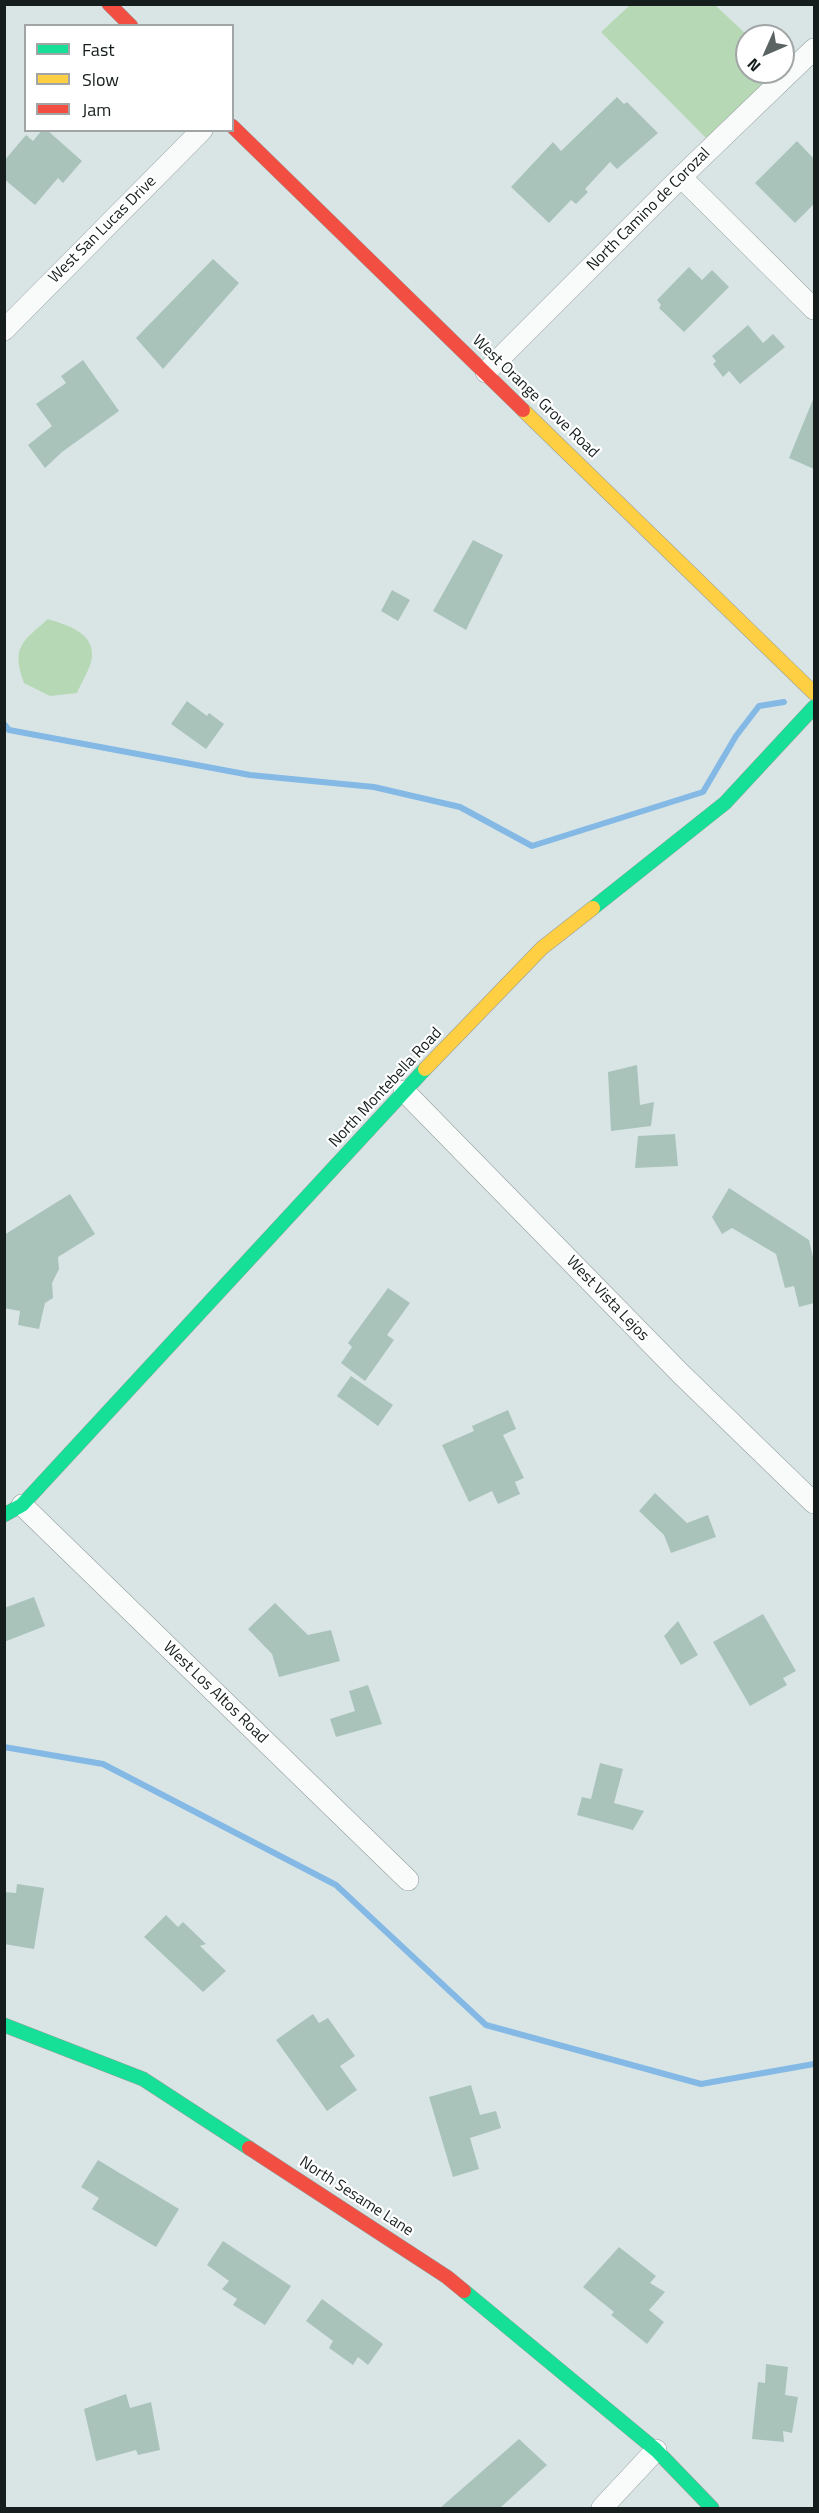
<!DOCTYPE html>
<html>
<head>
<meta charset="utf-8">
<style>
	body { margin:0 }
	#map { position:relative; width:819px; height:2513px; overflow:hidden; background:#d9e5e5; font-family:"Titillium Web",sans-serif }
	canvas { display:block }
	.frame { position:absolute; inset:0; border:6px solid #151e1d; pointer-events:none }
	.legend { position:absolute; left:24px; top:24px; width:210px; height:108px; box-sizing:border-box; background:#fff; border:2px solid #a1a5a5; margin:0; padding:8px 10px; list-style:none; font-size:18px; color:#151e1d }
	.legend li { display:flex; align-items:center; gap:12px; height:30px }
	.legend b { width:30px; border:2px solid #a1a5a5 }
	.north { position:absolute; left:735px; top:24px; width:60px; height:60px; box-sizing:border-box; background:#fff; border:2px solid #a1a5a5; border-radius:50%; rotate:225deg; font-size:16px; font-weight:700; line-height:24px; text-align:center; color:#151e1d }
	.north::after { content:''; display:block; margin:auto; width:21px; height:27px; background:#5a6463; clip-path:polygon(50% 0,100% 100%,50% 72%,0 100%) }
</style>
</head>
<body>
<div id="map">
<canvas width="819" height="2513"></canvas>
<div class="frame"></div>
<ul class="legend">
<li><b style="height:8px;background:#16e098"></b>Fast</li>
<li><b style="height:8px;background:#ffcf43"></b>Slow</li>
<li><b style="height:8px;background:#f24e42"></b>Jam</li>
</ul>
<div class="north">N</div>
</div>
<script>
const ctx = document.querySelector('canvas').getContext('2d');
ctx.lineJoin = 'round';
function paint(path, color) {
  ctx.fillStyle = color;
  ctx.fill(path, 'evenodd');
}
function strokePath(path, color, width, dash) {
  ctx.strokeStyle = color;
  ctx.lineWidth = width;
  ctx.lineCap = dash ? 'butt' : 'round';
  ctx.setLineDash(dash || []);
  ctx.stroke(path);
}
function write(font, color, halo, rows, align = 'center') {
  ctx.font = font + ' "Titillium Web",sans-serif';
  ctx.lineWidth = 4.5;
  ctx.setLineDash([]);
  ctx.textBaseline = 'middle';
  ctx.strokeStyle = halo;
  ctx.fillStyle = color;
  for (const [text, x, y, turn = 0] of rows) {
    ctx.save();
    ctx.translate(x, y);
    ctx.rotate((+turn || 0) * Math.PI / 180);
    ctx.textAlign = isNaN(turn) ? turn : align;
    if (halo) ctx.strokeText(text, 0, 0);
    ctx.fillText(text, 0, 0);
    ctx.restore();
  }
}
const green = new Path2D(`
	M630,5H715L748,36L747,72H776L706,138L601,32Z
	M48,619C66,625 94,632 92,657C91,668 81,683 77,693L50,696L24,683C11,647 22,642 48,619Z`);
const stream = new Path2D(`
	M4,724L9,730L250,775L374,787L460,807L532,846L703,792L736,736L759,706L784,702
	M4,1747L103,1764L336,1885L486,2025L701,2084L814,2064`);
const building = new Path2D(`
	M617,97L624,104L627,102L658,133L617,169L610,162L585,189L588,192L576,204L571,200L549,223L511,187L553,142L561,151Z
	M42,130H47L82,161L63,183L58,178L35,205L4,179V161L26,135L33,141Z
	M797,141L814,159V204L795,223L755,183Z
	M213,259L239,283L163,369L136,338Z
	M689,267L702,280L712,270L729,287L684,332L659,308L661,305L657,300Z
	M748,325L763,343L773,334L785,347L740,384L729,371L723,377L713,364L716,361L712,356Z
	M83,360L119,411L62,452L45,468L28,445L52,426L36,404L66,383L61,376Z
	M814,397V469L789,458Z
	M473,540L503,555L466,630L433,611Z
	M392,590L410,600L398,621L381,611Z
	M187,701L207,716L209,713L224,724L206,749L171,724Z
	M637,1065L640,1105L654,1102L651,1126L611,1131L608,1072Z
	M675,1134L678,1166L635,1168L638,1136Z
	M729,1188L809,1240L814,1261V1303L799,1307L794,1286L785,1288L776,1254L732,1228L722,1234L712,1217Z
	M70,1194L95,1234L58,1257L59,1269L52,1283L53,1298L45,1303L39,1329L18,1325L20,1311L4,1308V1235Z
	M388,1288L410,1303L387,1335L394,1340L365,1381L341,1363L352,1347L348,1343Z
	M351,1376L393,1405L378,1426L337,1396Z
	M508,1410L516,1429L503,1435L524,1478L515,1482L520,1494L498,1504L492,1491L469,1502L442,1445L474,1431L472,1426Z
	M655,1493L687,1523L708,1515L716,1537L671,1553L664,1535L639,1511Z
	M34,1597L45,1626L4,1642V1608Z
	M275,1603L308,1635L331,1630L340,1661L279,1677L272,1654L248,1629Z
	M763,1614L796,1671L783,1678L787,1685L750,1706L713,1642Z
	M678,1621L698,1655L681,1665L664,1636Z
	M368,1685L382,1724L336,1737L330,1719L355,1711L349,1691Z
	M600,1763L623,1769L614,1803L644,1811L633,1830L577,1815L582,1797L591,1799Z
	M17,1884L44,1888L34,1949L4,1944V1892L16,1893Z
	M166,1915L178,1927L183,1922L206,1944L200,1946L226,1971L203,1992L144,1937Z
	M313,2014L319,2023L328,2018L355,2056L340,2066L357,2090L327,2111L276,2040Z
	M471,2085L480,2115L496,2111L501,2128L470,2138L479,2169L453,2177L429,2097Z
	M98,2160L179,2209L156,2247L92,2209L99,2198L81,2187Z
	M223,2241L291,2286L265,2325L233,2305L237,2299L222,2289L229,2281L207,2265Z
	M619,2247L656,2276L650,2283L665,2292L649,2310L664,2322L647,2344L611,2315L614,2312L583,2287Z
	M322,2299L383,2344L368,2365L358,2357L353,2365L329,2348L333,2341L306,2321Z
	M766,2364L788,2367L785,2395L798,2397L792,2433L783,2431L784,2442L752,2439L758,2382L765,2383Z
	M126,2394L130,2408L151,2402L160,2450L138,2455L136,2450L96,2461L84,2409Z
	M519,2439L547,2465L500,2508H440Z`);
const street = new Path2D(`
	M681,177L814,309
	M4,330L202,130
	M486,372L681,177L814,49
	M404,1091L681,1374L814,1503
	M22,1505L408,1880
	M602,2508L656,2450`);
const fast = new Path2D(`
	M593,908L725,803L814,707
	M4,1515L22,1505L425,1069
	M4,2025L143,2079L249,2148
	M464,2291L656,2450L712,2508`);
const slow = new Path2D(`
	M523,410L814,693
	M425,1069L542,948L593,908`);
const jam = new Path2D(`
	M109,4L131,26
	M232,126L523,410
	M249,2148L447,2277L464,2291`);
const streetNames = [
	["North Camino de Corozal",649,210,-45],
	["West San Lucas Drive",103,230,-45],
	["West Orange Grove Road",535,397,44],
	["North Montebella Road",386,1088,-47],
	["West Vista Lejos",607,1299,46],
	["West Los Altos Road",215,1693,44],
	["North Sesame Lane",356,2197,33]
];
paint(green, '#b6d8b5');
strokePath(stream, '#84b9e5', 6);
paint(building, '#a9c3bb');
strokePath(street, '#949e9d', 22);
strokePath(fast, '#949e9d', 15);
strokePath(slow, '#949e9d', 15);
strokePath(jam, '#949e9d', 15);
strokePath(street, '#f9fbfb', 21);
strokePath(fast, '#16e098', 14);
strokePath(slow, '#ffcf43', 14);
strokePath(jam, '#f24e42', 14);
write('16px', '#151e1d', '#fff', streetNames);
</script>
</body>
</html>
